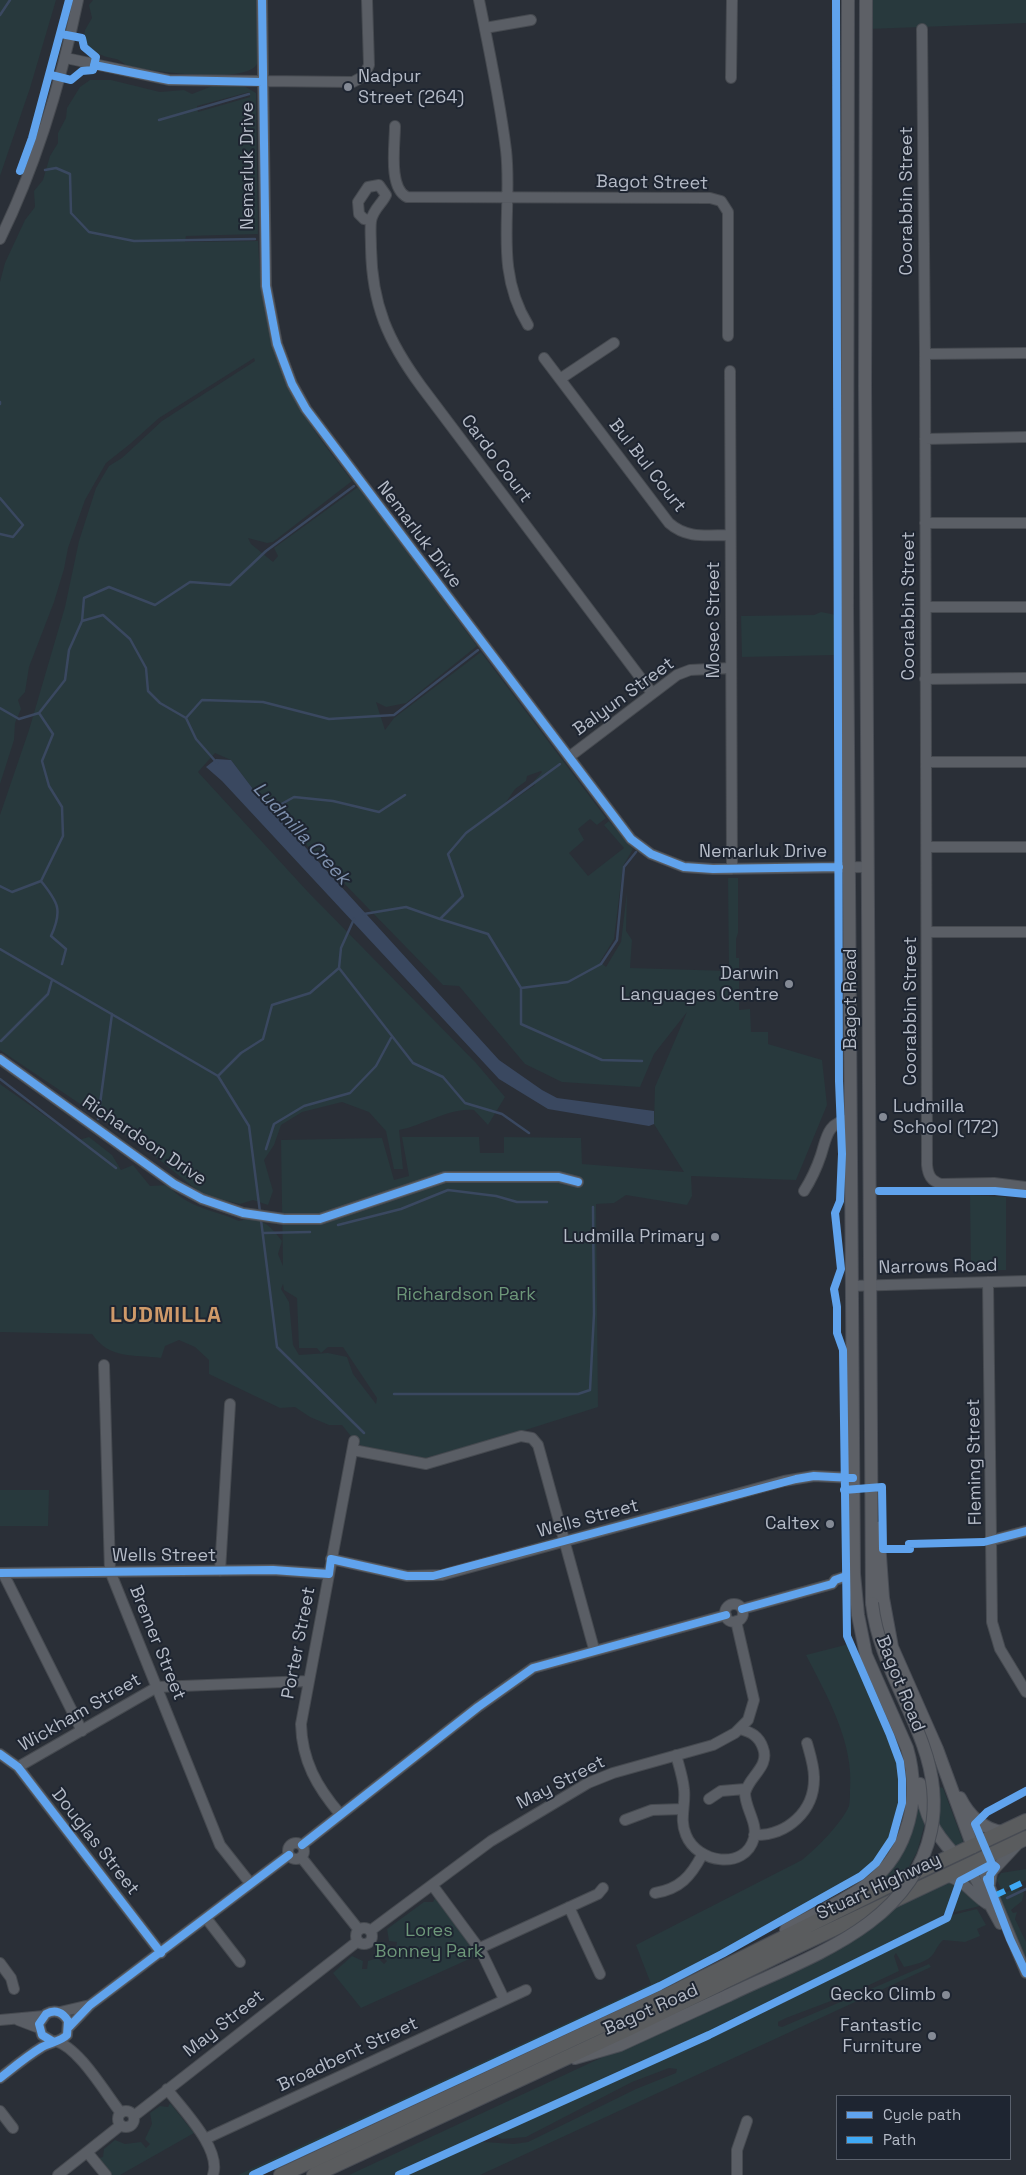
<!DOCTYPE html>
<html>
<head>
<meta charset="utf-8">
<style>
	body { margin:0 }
	#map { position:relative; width:1026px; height:2175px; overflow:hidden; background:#2a2f37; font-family:"Space Grotesk",sans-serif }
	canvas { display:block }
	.legend { position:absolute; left:836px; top:2095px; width:175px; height:65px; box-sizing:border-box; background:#1e2531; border:1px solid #5a616d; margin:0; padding:6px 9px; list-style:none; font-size:15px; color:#b5bbc7 }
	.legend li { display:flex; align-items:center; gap:10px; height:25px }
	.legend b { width:25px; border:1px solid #5a616d }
</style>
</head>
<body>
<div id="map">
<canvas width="1026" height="2175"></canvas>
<ul class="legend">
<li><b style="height:6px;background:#60a3ed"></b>Cycle path</li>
<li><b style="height:6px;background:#3fa9f5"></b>Path</li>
</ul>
</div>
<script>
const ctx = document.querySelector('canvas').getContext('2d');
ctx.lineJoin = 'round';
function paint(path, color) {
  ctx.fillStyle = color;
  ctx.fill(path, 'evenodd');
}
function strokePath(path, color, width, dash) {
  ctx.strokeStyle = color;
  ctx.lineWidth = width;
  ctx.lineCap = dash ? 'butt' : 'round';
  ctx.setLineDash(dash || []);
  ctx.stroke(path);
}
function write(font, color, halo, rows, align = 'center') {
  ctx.font = font + ' "Space Grotesk",sans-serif';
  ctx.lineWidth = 4;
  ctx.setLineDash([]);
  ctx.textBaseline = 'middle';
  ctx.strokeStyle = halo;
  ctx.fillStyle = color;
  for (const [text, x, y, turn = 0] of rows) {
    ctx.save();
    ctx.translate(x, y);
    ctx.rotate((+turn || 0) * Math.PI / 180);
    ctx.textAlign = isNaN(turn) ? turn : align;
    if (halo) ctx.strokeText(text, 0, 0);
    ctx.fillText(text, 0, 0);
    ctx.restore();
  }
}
const green = new Path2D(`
	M0,0H56L30,88L0,176Z
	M93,0H257V64C246,85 150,71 129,66C124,65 121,60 116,59C96,55 99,53 83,42L85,30L92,18L89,5Z
	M868,0H1026V23L868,29Z
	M90,80H111L160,92L184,90L192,94L215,85L244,86L256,93L258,234L186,236L185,242L258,241C261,308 270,357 305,416C318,438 336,459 352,481L273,542L267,543L248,538L251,544L273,562L278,556L274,548L358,487L477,646L406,703L386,707L376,702L385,730L394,718L481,652L606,818L597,825L590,819L578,829L584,840L569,853L588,876L624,848L604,825L609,821L633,849L623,866L614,939L600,962L606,967L621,942L627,892L626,931L632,940L630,968L729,971L728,878H738V933L736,939V958H739V1010L750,1009L751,1032H768V1044L822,1060L827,1105L796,1180L691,1176L692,1196L687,1205L626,1195L614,1203L596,1204L598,1407L516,1433L425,1458L362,1446L354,1440L342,1425H329L310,1417L295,1407L280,1408L209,1374V1360L195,1347L179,1340L165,1346L161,1358C133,1354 110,1360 92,1334L0,1332V1084L79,1140L89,1137L112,1155L121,1170L133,1165L150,1186L168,1185C188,1209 213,1209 239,1221C260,1215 270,1225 282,1241L278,1254L283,1266L281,1140L382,1138L394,1180L409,1176L402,1137H479L480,1153H504V1137L581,1138L582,1164L684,1172L654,1124L655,1087L687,1012L654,1054L640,1087L562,1082L525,1064L459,986L443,985L256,793L231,760L215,753L198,772L308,892L476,1063L505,1097L488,1125L474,1110C451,1107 424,1125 399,1130L403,1169H394L386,1131L369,1112L342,1102L302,1112L281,1125L274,1145L264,1160L273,1191L268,1205L253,1200L240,1204L203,1195L141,1145L0,1050V815L29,730L65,607L79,541L96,488L109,466L122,458L162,421L255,361L254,358L159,418L130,444L106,463L85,500L68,548L64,569L54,602L29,667L25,692L18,700L21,709L15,723L14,740L0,784V282L5,263L25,220L35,207L34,191L43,180L50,156L58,143V133L66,118L67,108L80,87ZM249,92L250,97L198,112L197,106ZM541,771L542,772L534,781L535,785L502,808L515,789L526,781L527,776ZM283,1284L284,1290L297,1298L299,1348H317L321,1353L328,1347H343L377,1398L376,1404L353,1374L347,1357L328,1353L299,1355L293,1345L289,1302L281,1289Z
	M821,612L836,615V655L742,657L741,616L814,615Z
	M970,1195L1006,1197V1270H971Z
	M0,1490H49L48,1526H0Z
	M849,1644C878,1727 946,1798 860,1875L660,1984L250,2175H238L651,1984L636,1945L802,1860C817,1848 841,1824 849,1806C850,1801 850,1795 850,1790C854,1742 827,1696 806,1655Z
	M940,1787L943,1788L964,1844L955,1846L937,1827Z
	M918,1802L925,1822L923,1830L917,1852L906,1872L882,1881L908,1843Z
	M1026,1869V1880L1005,1890L1001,1889L997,1880L1001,1873Z
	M948,1881L956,1883C943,1906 958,1909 928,1924L930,1928L948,1920L952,1915L977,1909L986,1925L977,1929L980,1936L965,1942L943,1940C938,1945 937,1948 934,1953C929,1962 913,1965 904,1967L896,1953L894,1956L899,1971L852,1993L786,2018L778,2022V2026L782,2027L929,1964L931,1967L480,2175H400L469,2143L484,2142L514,2144L528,2142L636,2089L676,2073L677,2069L669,2068L632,2082L526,2137L502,2139L493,2135L709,2036L907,1940L904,1936L707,2032L393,2175H349L846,1944L880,1922L892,1908Z
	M960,1885L978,1902L980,1906L955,1912L956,1893Z
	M1018,1887L1024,1893L1022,1901L1011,1910L1013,1913L1017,1912L1015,1919L1026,1942V1960L997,1896Z
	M435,1898L478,1955L361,2008L333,1973L352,1956L363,1961L362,1969H367L368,1961L378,1958L384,1964L387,1961L381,1956L388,1945L396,1948L397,1942L389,1941L387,1929L424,1902H433Z
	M170,2103L194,2133L120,2175H112L99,2158L103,2157L104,2149L115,2140L125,2144L141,2142L146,2148L150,2144L145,2139L152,2124L150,2113L160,2106L168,2107Z`);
const water = new Path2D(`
	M216,759L231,760L256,793L499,1060L542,1090L557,1098L654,1111V1124L649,1126L548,1109L499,1079L222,781L206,767Z`);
const stream = new Path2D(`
	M0,15L10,0
	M159,120L249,94
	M45,170L56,168L70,174L71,213L89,232L134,241L255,239
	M0,402V404
	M0,498L23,525L13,537L0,534
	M82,621L84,598L109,587L155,605L190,582L230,585L266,551L354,486
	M0,708L19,719L39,713L65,680L69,650L82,621L103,615L130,639L146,668L148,691L160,703L186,718L196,739L217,763
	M186,718L202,700L263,702L329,719L394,715L478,650
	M269,811L294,797L333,801L379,812L405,795
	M41,881C58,902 63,910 51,936L66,949L62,964
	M0,886L12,892L41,881L63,836L62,807L49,786L42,761L53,734L39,713
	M364,914L406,907L440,919L463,896L448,854L466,833L560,764
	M440,919L488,934L521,988L568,982L601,964L617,940L624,867L636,852
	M0,949L218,1076L249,1126L260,1212
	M339,968L413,1063L443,1077L465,1103L502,1114L529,1133
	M521,989V1024L602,1060L642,1061
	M1,1041L48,994L52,980
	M218,1076L241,1053L263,1039L272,1005L310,993L339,968L341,948L354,919
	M0,1079L116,1168
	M98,1119L112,1014
	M266,1149L274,1124L304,1106L350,1093L376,1066L391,1038
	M261,1220L277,1347L364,1433
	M338,1225L401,1209L448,1190L496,1196L517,1202H547
	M263,1233L310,1232
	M394,1394H578L590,1390L594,1314L593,1207
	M1007,1898L1026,1889`);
const minor = new Path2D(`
	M262,0L266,286L277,344L292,384L306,409L631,839L651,854L684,867L713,869L868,867
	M479,0C489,49 500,100 506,150C513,211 493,268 528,325
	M485,28L531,20
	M922,29L925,354L927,1165C928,1175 931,1181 941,1184L994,1183L1026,1187
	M66,58L169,80L353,82L364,76L369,65L367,0
	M731,78L732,0
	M395,126C395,144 388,188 407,197L710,198L721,201L728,212V336
	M371,220L364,219L359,214L358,202L368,187L379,185L386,195C382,204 373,209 371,221C370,229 371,239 371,248C372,305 388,341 421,386L652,693
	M0,239C37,164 61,82 78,0
	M925,354L1026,353
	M544,358L669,523C687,539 707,535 729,535
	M730,371L732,869
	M560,379L614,343
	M925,439L1026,437
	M925,523H1026
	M926,607H1026
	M925,679L1026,678
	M569,757L677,675L690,670L730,668
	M926,762H1026
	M927,847H1026
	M927,932H1026
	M0,1059L174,1184L202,1199L243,1213L284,1219H320L445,1177H559L578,1182
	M804,1191C811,1180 817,1167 821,1155C827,1136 827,1123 850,1119
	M988,1282L992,1622L1000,1649L1026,1692
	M851,1286L1026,1281
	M104,1365L110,1571L220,1845L250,1883
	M353,1450L426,1464L521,1436L532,1438L538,1445L594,1649
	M993,1540L1026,1531
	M331,1559L407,1576L442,1575L784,1481L814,1476L853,1478
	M220,1571L230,1404
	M0,1573L273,1570L329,1574
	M3,1573L82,1731
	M725 1613a9 9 0 1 1 18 0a9 9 0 1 1-18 0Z
	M742,1609L832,1584L835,1580L854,1574
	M0,1754L18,1767L161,1953
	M676,1755C679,1766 683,1778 684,1789C686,1805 679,1819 686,1835C697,1863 745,1871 754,1838C758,1823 745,1808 745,1793C749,1776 770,1767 763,1748C759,1736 751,1732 740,1729
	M18,1767L157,1687L308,1681
	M709,1799L721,1791L745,1789
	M340,1814C317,1787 302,1761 301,1724L354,1441
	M625,1820L652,1810L683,1809
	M754,1835C787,1836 815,1811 814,1777C814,1766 810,1754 807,1743
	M288 1851a8 8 0 1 1 16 0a8 8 0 1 1-16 0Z
	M302,1845L478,1707L533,1668L726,1615
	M301,1857L359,1930
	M979,1861L1026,1973
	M968,1866L1000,1924
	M945,1876C964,1879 972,1895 987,1904
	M990,1884L992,1872L1019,1843
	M433,1886L481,1951L504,1999
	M655,1893C680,1889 691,1876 702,1855
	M569,1907L600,1974
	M206,1918L240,1962
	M356 1936a8 8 0 1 1 16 0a8 8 0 1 1-16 0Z
	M370,1931L491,1841L588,1783L613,1773L713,1745L735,1733L748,1720L754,1700L736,1621
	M480,1948L598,1894L603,1888
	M0,1963L11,1978L14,1989
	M60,2012L90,2005
	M0,2020L44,2016
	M18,2020L39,2028
	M69,2027L90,2005L289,1855
	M55,2041C79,2047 105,2093 121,2113
	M0,2078C14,2067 27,2056 42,2047C51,2042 60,2042 67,2035L68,2021C63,2012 55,2009 46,2014L39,2024L42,2035L52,2041
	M167,2089C182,2109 222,2149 213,2175
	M118 2119a8 8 0 1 1 16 0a8 8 0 1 1-16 0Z
	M0,2111L13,2128
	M134,2116L358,1941
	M205,2139L526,1990
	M87,2152L106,2175
	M58,2175L121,2125
	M737,2175V2150L747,2121`);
const major = new Path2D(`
	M866,0L865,386L872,1603
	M878,1528L883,1598L892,1647L937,1749L973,1847
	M920,1784C925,1816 933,1831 954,1854
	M960,1798C969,1816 984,1830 1003,1832
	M786,1930C813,1914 844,1902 869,1883C910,1851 921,1796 907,1748L866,1655L858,1615L854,1574L847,607L848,0
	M575,2058L620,2045L727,1996`);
const highway = new Path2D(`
	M281,2175L676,1991L888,1886L1026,1821
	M314,2175L628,2029L787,1951L1026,1838`);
const majorBridge = new Path2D(`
	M727,1996C805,1958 911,1927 931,1831C937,1802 933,1773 923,1745C906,1697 878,1656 872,1603`);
const quiet = new Path2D(`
	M994,1896L1026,1881`);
const cycleway = new Path2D(`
	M262,0L266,286L277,344L292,384L306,409L631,839L651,854L684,867L713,869L839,867
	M94,65L169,80L263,82
	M51,75L71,80L82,71L93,70L96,57L84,47L82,38L61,34
	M20,171L32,138L69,0
	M0,1059L174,1184L202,1199L243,1213L284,1219H320L445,1177H559L578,1182
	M879,1191H995L1026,1194
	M844,1490L882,1487L883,1549H910L909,1544L984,1542L1026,1531
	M0,1573L273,1570L329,1574L331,1559L407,1576H433L796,1479L814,1476L853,1478
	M742,1609L832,1584L835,1580L846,1576
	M0,1754L18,1767L161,1953
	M302,1845L478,1707L533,1668L726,1615
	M987,1879L1010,1939L1026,1973
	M990,1884V1875L996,1867L992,1864L975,1824L987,1812L1026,1791
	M69,2027L90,2005L289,1855
	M0,2078C14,2067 27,2056 42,2047C51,2042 60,2042 67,2035L68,2021C63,2012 55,2009 46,2014L39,2024L42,2035L52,2041
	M253,2175L660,1986L722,1954L861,1876L876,1863L892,1839L902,1803V1779L900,1762L890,1735L847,1636L843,1350L837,1333V1307L834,1289L841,1269L835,1213L840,1201L842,1154L839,1081L836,0
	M399,2175L709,2035L947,1918L960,1881L992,1864`);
const markers = [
	[348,87,5,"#848a95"],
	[789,984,5,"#848a95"],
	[883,1117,5,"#848a95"],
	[715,1237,5,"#848a95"],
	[830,1524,5,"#848a95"],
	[946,1995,5,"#848a95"],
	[932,2036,5,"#848a95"]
];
const poiNames = [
	["Nadpur",358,77,"left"],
	["Street (264)",358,98,"left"],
	["Darwin",779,974],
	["Languages Centre",779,995],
	["Ludmilla",893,1107,"left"],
	["School (172)",893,1128,"left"],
	["Ludmilla Primary",705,1237],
	["Caltex",820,1524],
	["Gecko Climb",936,1995],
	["Fantastic",922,2026],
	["Furniture",922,2047]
];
const streetNames = [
	["Nemarluk Drive",248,166,-90],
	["Bagot Street",652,183,1],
	["Coorabbin Street",907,201,-90],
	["Cardo Court",496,459,53],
	["Bul Bul Court",647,466,52],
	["Nemarluk Drive",419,535,53],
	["Coorabbin Street",909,606,-90],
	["Mosec Street",714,620,-90],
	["Balyun Street",624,697,-36],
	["Nemarluk Drive",763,852],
	["Bagot Road",851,999,-90],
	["Coorabbin Street",911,1011,-90],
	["Richardson Drive",144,1141,34],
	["Narrows Road",938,1267,-1],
	["Fleming Street",975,1462,-91],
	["Wells Street",588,1519,-15],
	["Wells Street",164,1556],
	["Bremer Street",157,1643,68],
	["Porter Street",299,1643,-79],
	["Bagot Road",900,1684,68],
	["Wickham Street",80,1713,-30],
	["May Street",561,1783,-27],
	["Douglas Street",95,1842,52],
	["Stuart Highway",879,1887,-25],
	["Bagot Road",651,2010,-24],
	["May Street",224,2024,-38],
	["Broadbent Street",348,2055,-25]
];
const parkNames = [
	["Richardson Park",466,1295],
	["Lores",429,1931],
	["Bonney Park",429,1952]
];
const waterNames = [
	["Ludmilla Creek",301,834,47]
];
const districtNames = [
	["LUDMILLA",166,1316]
];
paint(green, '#28393d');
paint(water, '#3a4860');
strokePath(stream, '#3a4860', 2.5);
strokePath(minor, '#464a50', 12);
strokePath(major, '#484c54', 14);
strokePath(highway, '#474b53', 16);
strokePath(minor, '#5a5e65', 10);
strokePath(major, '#5d6066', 12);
strokePath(highway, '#5a5c5e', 14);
strokePath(majorBridge, '#484c54', 14, []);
strokePath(majorBridge, '#5d6066', 12);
strokePath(quiet, '#3fa9f5', 6, [12, 6]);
strokePath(cycleway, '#60a3ed', 8);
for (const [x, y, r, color] of markers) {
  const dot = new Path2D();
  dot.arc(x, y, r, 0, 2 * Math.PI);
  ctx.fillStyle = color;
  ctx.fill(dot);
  strokePath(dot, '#1e2531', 2);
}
write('18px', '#b5bbc7', '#1e2531', poiNames, 'right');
write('18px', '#b5bbc7', '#1e2531', streetNames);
write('18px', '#6d9779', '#1e2531', parkNames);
write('italic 19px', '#7e90ad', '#1e2531', waterNames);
ctx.letterSpacing = '1px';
write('bold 22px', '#cf9a69', '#1e2531', districtNames);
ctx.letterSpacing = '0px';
</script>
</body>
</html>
